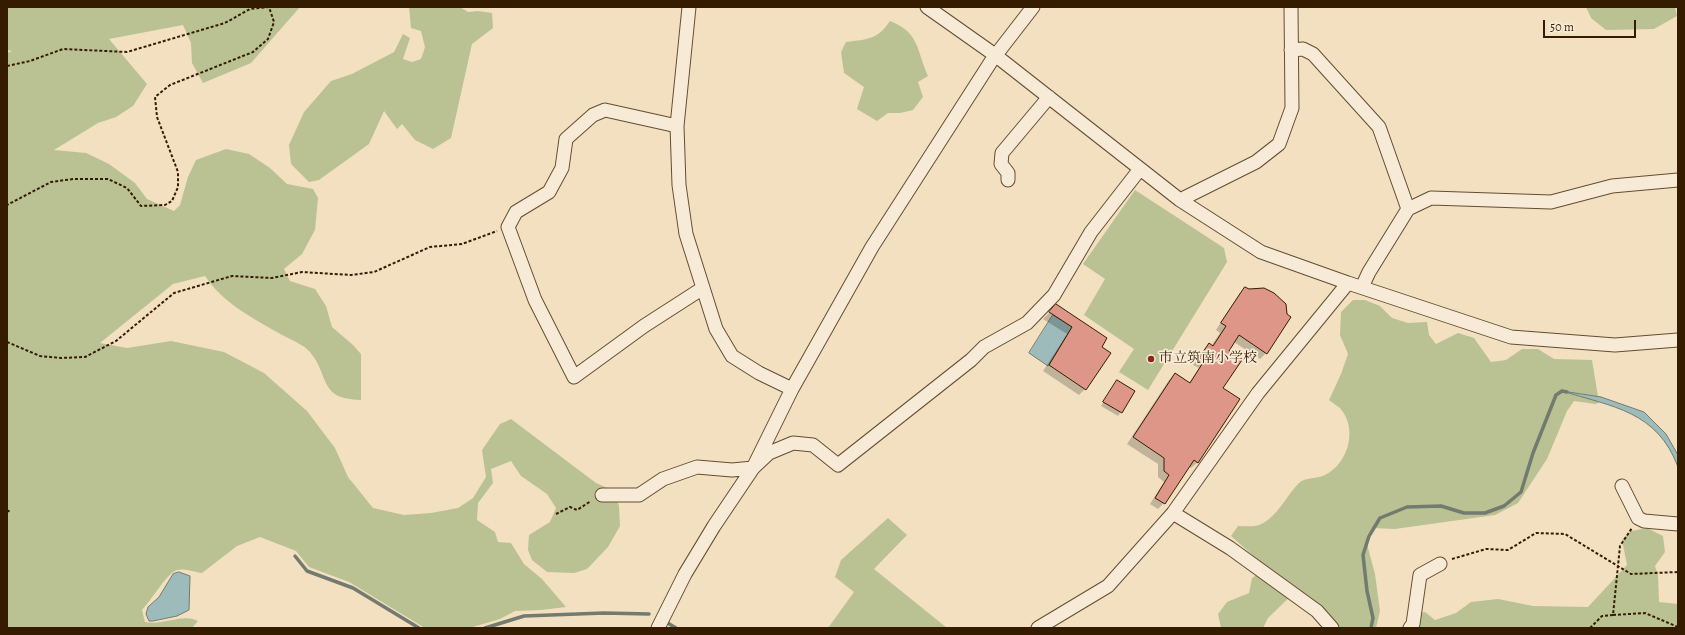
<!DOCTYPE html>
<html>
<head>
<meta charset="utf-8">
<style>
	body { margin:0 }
	#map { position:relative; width:1685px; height:635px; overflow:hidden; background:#f2e0c1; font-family:Alegreya,serif }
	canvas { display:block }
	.frame { position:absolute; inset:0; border:8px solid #351c00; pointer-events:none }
	.scale { position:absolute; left:1543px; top:20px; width:93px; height:18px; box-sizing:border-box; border:2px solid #351c00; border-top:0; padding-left:5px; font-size:12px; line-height:14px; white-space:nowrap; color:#351c00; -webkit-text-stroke:3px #f7ebd7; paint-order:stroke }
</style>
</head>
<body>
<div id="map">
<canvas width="1685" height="635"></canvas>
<div class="frame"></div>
<div class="scale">50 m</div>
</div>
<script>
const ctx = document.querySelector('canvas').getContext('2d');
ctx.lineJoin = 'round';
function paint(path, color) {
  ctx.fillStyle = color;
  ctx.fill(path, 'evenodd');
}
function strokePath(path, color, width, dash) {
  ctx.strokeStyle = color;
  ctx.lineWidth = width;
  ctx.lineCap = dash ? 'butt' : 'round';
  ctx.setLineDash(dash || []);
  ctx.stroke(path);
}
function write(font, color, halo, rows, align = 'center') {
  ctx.font = font + ' Alegreya,"Noto Serif JP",serif';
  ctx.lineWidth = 3.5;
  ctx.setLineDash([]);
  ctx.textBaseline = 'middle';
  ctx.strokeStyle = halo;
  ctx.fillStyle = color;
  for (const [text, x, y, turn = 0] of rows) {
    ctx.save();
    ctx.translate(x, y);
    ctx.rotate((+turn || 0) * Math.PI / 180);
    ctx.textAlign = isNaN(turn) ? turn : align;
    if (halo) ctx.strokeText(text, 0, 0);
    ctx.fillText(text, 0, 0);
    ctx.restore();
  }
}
const green = new Path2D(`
	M7,7H300L251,63L203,83L192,63L191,43L183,25L109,39L147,84L133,106L116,117L98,123L54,150L86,153L109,164L135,183L147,199L174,211L180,205L188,177L196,160L226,149L249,154L270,168L287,184L313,189L318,198L315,230L302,254L284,269L290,281L315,289L326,306L332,327L353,345L361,354V400C316,399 331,374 308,350C302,344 290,339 282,335C253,318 224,304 205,276L173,284L100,343L127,348L171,341L224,352L264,373L307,411L335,448L348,477L373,508L404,515L431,513L458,508L473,498L486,477L482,450L500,424L511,419L596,483L614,491L619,506L620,526L608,547L587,569L574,573L547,572L532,560L528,550L529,535L550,522L556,508L547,494L521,476L511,461L491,469L493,483L478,503L477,520L495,532L498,542L511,543L524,564L542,579L566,607L541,610L515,611L500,619L469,628H425L349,582L309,567L296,551L260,537L237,546L202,573C195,572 184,568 177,570C167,573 151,601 142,610L145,622C163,626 182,613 198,621L192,628H7V53L12,51L7,50Z
	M409,7H460L468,12L478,11L492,13L493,28L472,44L451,138L433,149L415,140L402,124L397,129L384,111L369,144L319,180L309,182L291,164L289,145L304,112L331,81L352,74L394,52L403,34L410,38L403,59L412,62L421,59L425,47L421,31L411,28Z
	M1586,7H1675L1677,16L1654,29L1606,30L1591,18Z
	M890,21C920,33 916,49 928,76L918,82L923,97L913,110L900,113H888L877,121L857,109L864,87L844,73L841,52L846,42C868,39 877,40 890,21Z
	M1135,190L1224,248L1227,262L1148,390L1119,372L1134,349L1084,315L1105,279L1083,264Z
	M1353,300H1365L1380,306L1392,318L1408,323L1427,322L1429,335L1436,344L1458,333L1474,338L1491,362L1506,360L1522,349H1538L1554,359L1592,360L1599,403L1595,404L1574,401L1567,411L1547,459L1518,503L1495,515L1395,529L1372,528L1367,535L1368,548L1375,574L1380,611L1376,628H1339L1296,591L1268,618L1263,628H1221L1218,614L1227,602L1249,593L1252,578L1267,568L1231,536L1238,526C1245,526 1254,527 1259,525C1277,518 1286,496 1299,483C1305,477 1318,479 1325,475C1347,464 1357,433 1343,412C1340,407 1334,404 1329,400L1341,374L1348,354L1340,335L1341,312Z
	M888,518L907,535L874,569L947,628H828L854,592L835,577L841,560Z
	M1647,528L1663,536L1665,552L1655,566L1658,575L1659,602L1678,604V628H1403L1409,614L1425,612L1435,620L1456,613L1471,602L1498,599L1533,606L1588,607L1627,565L1622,540L1631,531Z`);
const water = new Path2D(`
	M1053,315L1072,327L1048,366L1029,353Z
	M1562,391L1601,397L1644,412L1666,434L1678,455V467C1657,411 1613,407 1562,391Z
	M179,572L190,576L189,610L177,616L153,621H149L146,614L148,607L159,597L173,574Z`);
const shadow = new Path2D(`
	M1245,288L1266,353L1260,359L1234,342L1228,352L1198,462L1191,468L1188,466L1164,503L1158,509L1150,504L1164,482L1158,477V464L1127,444L1169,380L1175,374L1189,383L1199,368L1193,365L1203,351L1209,345L1211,346L1220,333L1216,330L1239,294Z
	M1056,306L1100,347L1085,389L1079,395L1043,371L1067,334L1043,319Z
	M1117,381L1134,391L1118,416L1101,406Z`);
const stream = new Path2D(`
	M295,556L307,571L353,588L419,628
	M666,622L676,628
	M485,628L524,616L604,613L649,614
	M1371,628L1373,618L1367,591L1363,555L1369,536L1380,518L1407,507L1441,506L1464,513H1485L1504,506L1521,492L1533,453L1556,395L1562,391L1567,392`);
const building = new Path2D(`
	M1245,287L1249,289L1264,288L1274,293L1286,304L1287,314L1291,317L1267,354L1239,335L1229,351L1242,360L1223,388L1240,399L1198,463L1194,460L1165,504L1155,498L1169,475L1164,471V458L1133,437L1175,373L1190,383L1204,361L1199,358L1209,343L1213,346L1226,326L1221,323Z
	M1056,304L1107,338L1102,347L1111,353L1086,390L1049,365L1072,327L1049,312Z
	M1117,380L1135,391L1122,413L1103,402Z`);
const path = new Path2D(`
	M7,66L30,61L63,49L127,52L225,23L250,9L269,7L274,22L268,39L253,52L170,85L155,97L157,117L178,172V187L172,201L165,205L141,206L127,188L108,179H73L51,182L7,205
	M7,342L40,356L61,358L85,357L116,341L174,293L232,276L272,278L302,272L351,275L374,272L430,247L462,244L497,231
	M7,510L10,512
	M556,514L570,507L577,510L591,501
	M1452,559L1486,549L1508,550L1536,533L1565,534L1631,574L1678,572
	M1613,615L1645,613L1678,627
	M1590,628L1602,616L1613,615L1620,546L1632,528`);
const minor = new Path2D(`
	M689,7L677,126L679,185L686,234L716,329L732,356L759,373L792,389
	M927,7L995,55L1180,200L1261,252L1348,283L1511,337L1615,345L1678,340
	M1291,50L1303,49L1313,54L1379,127L1408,209
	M677,126L605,110L593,115L566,139L562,168L549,192L516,212L508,227L535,300L574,377L644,326L703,288
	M1008,180V173L1001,164L1002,153L1049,97
	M1180,200L1256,162L1279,144L1292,108L1291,7
	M1362,287L1369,272L1408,209L1431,198L1551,202L1612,186L1678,180
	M1622,486L1638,518L1644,521L1678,524
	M602,495H639L663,479L697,467L732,470L753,468L769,453L793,443L813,445L838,465L971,360L984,347L1027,323L1054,295L1091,232L1140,169
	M1173,513L1230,548L1317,611L1332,628
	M658,628L685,574L714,526L753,468L792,389L872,247L992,60L1033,7
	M1038,628L1108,586L1173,513L1258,393L1348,283
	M1410,628L1413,624L1420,575L1440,564`);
const markers = [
	[1151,359,4,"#8f2418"]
];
const poiNames = [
	["市立筑南小学校",1159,359]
];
paint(green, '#bac293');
paint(water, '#9dbbba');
strokePath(water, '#737b70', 1);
paint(shadow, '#0003');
strokePath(stream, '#737b70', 3.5);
paint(building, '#dd9687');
strokePath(building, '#351c00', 1);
strokePath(minor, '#644d30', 15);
strokePath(path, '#351c00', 2, [3, 2]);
strokePath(minor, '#f7ebd7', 13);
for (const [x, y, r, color] of markers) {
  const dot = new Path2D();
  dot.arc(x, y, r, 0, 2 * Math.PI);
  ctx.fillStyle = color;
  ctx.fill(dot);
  strokePath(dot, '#f7ebd7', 1.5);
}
write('14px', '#351c00', '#f7ebd7', poiNames, 'left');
</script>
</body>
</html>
